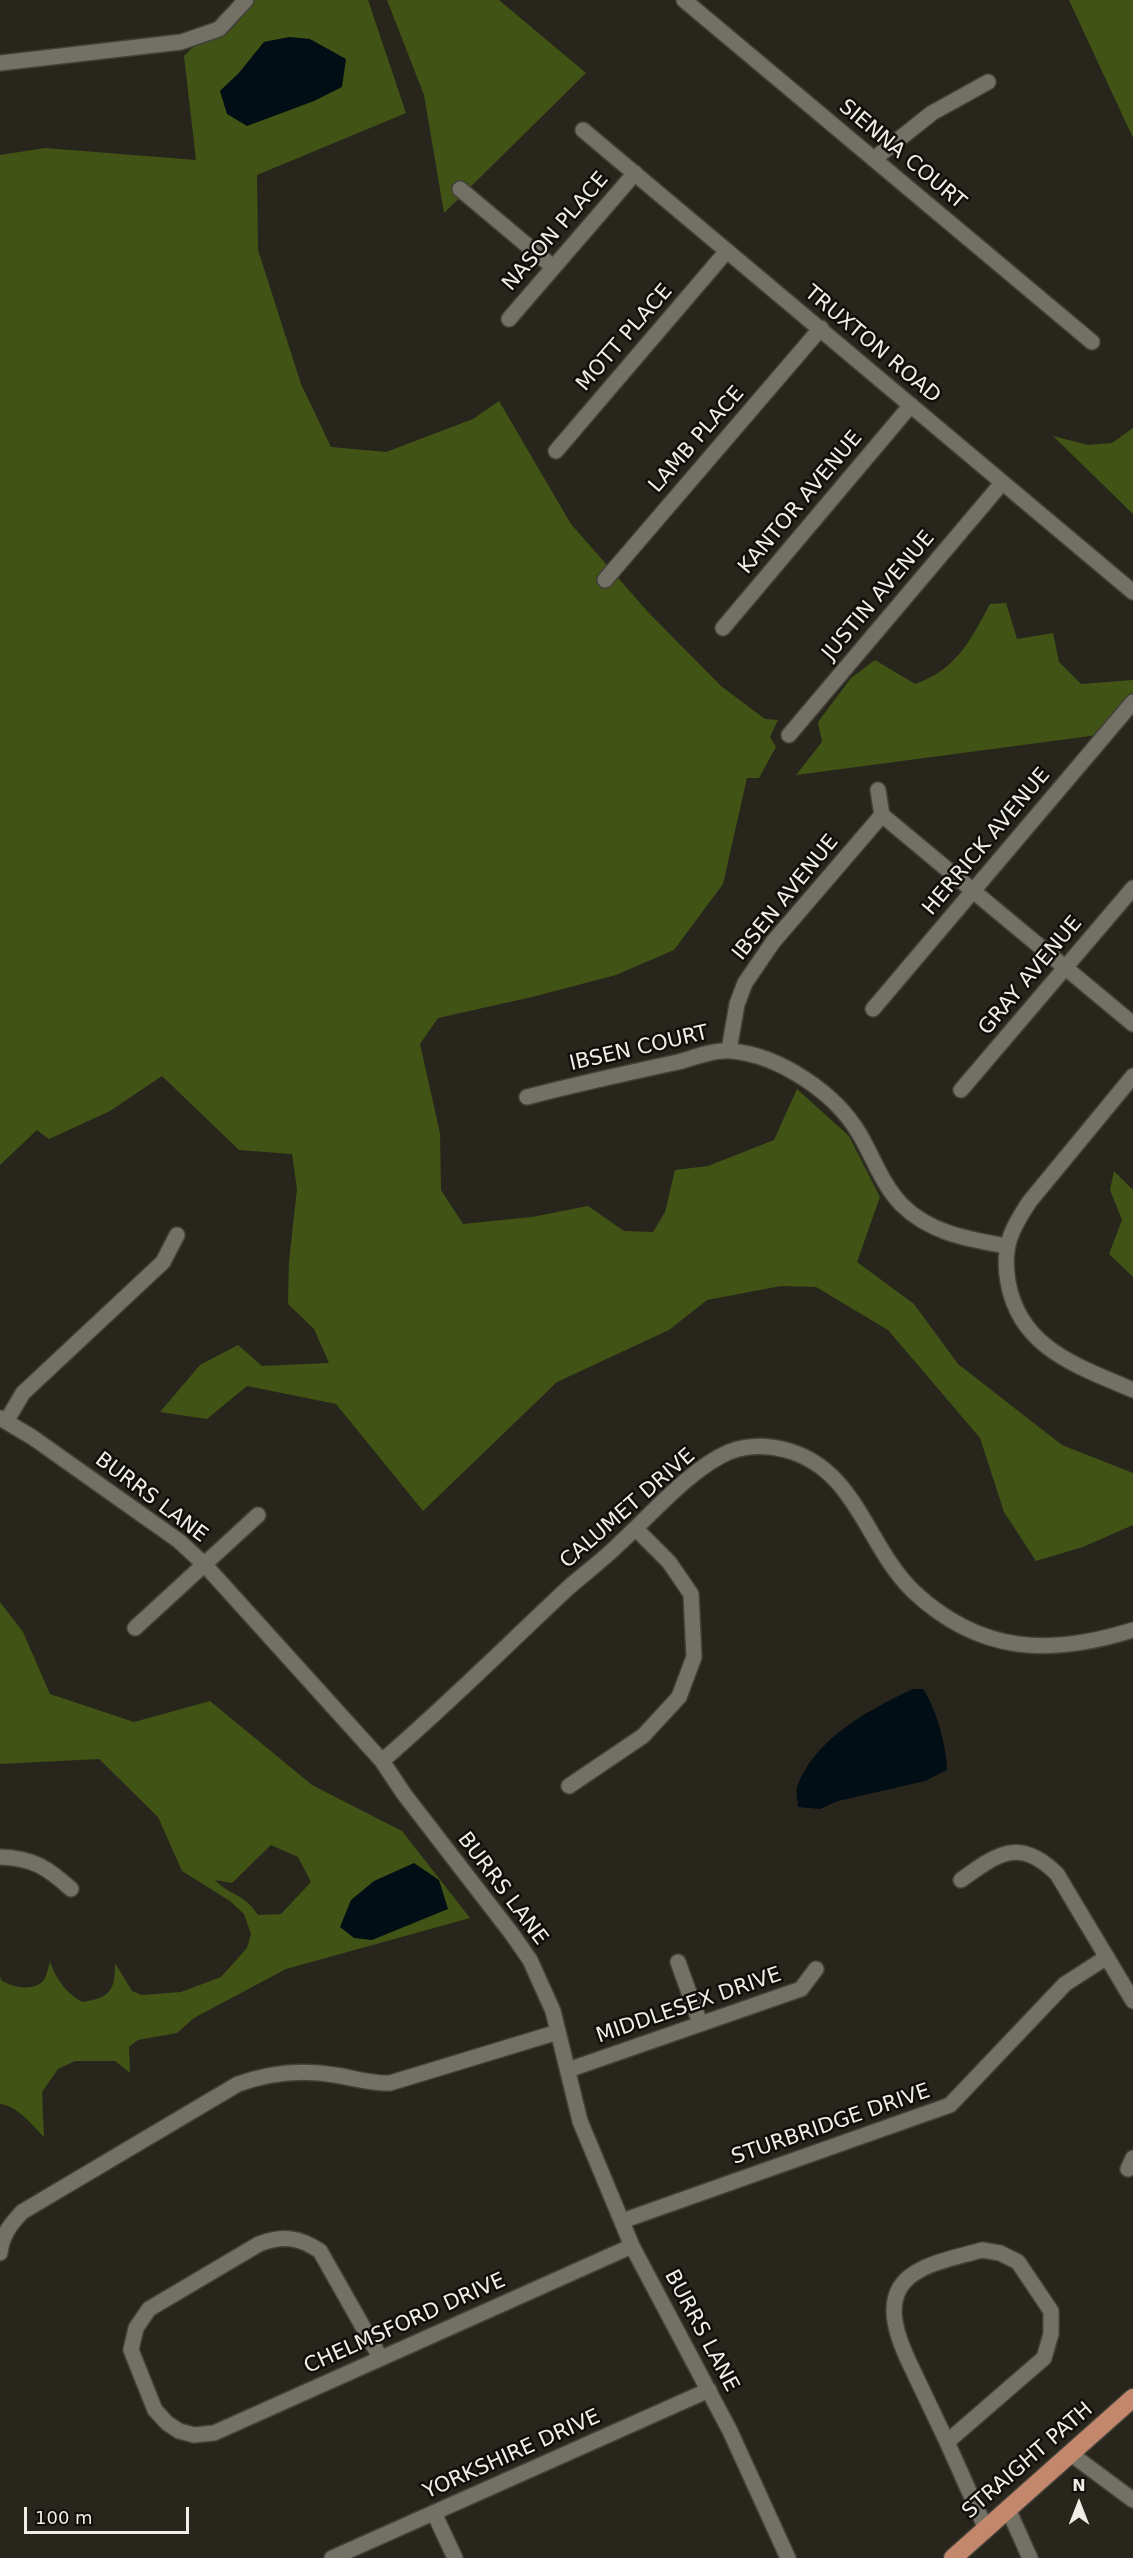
<!DOCTYPE html>
<html>
<head>
<meta charset="utf-8">
<style>
	body { margin:0 }
	#map { position:relative; width:1133px; height:2558px; overflow:hidden; background:#28261c; font-family:"DejaVu Sans",sans-serif }
	canvas { display:block }
	.north { position:absolute; left:1049px; top:2474px; width:60px; height:60px; -webkit-text-stroke:4px #100f0b; paint-order:stroke; rotate:0deg; font-size:16px; font-weight:700; line-height:24px; text-align:center; color:#efeee7 }
	.north::after { content:''; display:block; margin:auto; width:21px; height:27px; background:#efeee7; clip-path:polygon(50% 0,100% 100%,50% 72%,0 100%) }
	.scale { position:absolute; left:24px; top:2507px; width:165px; height:27px; box-sizing:border-box; border:3px solid #efeee7; border-top:0; padding-left:8px; font-size:18px; line-height:21px; white-space:nowrap; color:#efeee7; -webkit-text-stroke:4px #100f0b; paint-order:stroke }
</style>
</head>
<body>
<div id="map">
<canvas width="1133" height="2558"></canvas>
<div class="north">N</div>
<div class="scale">100 m</div>
</div>
<script>
const ctx = document.querySelector('canvas').getContext('2d');
ctx.lineJoin = 'round';
function paint(path, color) {
  ctx.fillStyle = color;
  ctx.fill(path, 'evenodd');
}
function strokePath(path, color, width, dash) {
  ctx.strokeStyle = color;
  ctx.lineWidth = width;
  ctx.lineCap = dash ? 'butt' : 'round';
  ctx.setLineDash(dash || []);
  ctx.stroke(path);
}
function write(font, color, halo, rows, align = 'center') {
  ctx.font = font + ' "DejaVu Sans",sans-serif';
  ctx.lineWidth = 5;
  ctx.setLineDash([]);
  ctx.textBaseline = 'middle';
  ctx.strokeStyle = halo;
  ctx.fillStyle = color;
  for (const [text, x, y, turn = 0] of rows) {
    ctx.save();
    ctx.translate(x, y);
    ctx.rotate((+turn || 0) * Math.PI / 180);
    ctx.textAlign = isNaN(turn) ? turn : align;
    if (halo) ctx.strokeText(text, 0, 0);
    ctx.fillText(text, 0, 0);
    ctx.restore();
  }
}
const green = new Path2D(`
	M240,0H368L406,113L257,175L258,250L301,384L331,447L386,452L473,419L499,401L571,524L648,612L721,686L765,719L778,720L770,737L776,747L759,778H747L723,884L674,950L616,975L532,997L438,1018L420,1044L440,1133L441,1190L463,1224L532,1217L588,1206L624,1231L653,1232L665,1212L675,1170L708,1166L774,1140L797,1089L849,1136L880,1197L857,1262L914,1304L958,1364L1062,1445L1133,1473V1525L1083,1547L1036,1561L1004,1512L980,1438L888,1330L816,1287L781,1286L707,1300L669,1330L557,1382L423,1511L336,1404L247,1386L207,1419L160,1412L200,1365L238,1345L262,1366L329,1363L314,1329L288,1304L289,1261L297,1189L292,1154L239,1150L162,1076L110,1111L49,1139L37,1130L0,1165V155L45,148L196,160L184,56ZM290,37L275,115L247,125L220,91L239,73L264,42Z
	M387,0H499L586,73L444,213L424,95Z
	M1069,0H1133V138Z
	M1133,428V514L1053,436L1088,445L1112,443Z
	M1006,603L1017,639L1053,633L1059,662L1081,684L1133,680V694L1098,735L796,775L822,742L818,722L851,678L875,660L915,684C956,670 970,641 990,604Z
	M1114,1171L1133,1190V1277L1109,1254L1122,1220L1110,1190Z
	M0,1602L23,1632L50,1694L134,1722L210,1701L312,1785L402,1831L470,1918L286,1969L194,2018L177,2033L138,2040L129,2047L130,2073L115,2061H75L58,2069L42,2092L44,2137C32,2125 18,2106 0,2104V1975L1,1980C11,1987 33,1992 43,1981C47,1976 48,1968 50,1962C57,1980 65,1992 82,2002C110,1998 115,1991 115,1963L132,1991L142,1995L181,1992L221,1977L247,1948L251,1934L244,1914L230,1901L182,1871L158,1817L99,1759L0,1764ZM271,1845L298,1857L311,1882L281,1914L258,1915C244,1893 230,1896 215,1880L232,1883Z`);
const water = new Path2D(`
	M290,37L310,39L346,59L342,87L314,101L247,126L227,114L220,91L239,73L264,42Z
	M913,1689H923C936,1708 947,1747 947,1770L925,1781L838,1801L820,1809L798,1807C798,1800 795,1790 798,1784C817,1737 870,1709 913,1689Z
	M414,1863L439,1880L448,1909L372,1940L354,1938L340,1927L351,1900L374,1881Z`);
const minor = new Path2D(`
	M684,0L1092,342
	M0,63L181,42L219,29L246,0
	M583,130L1133,592
	M874,159L932,113L988,82
	M460,189L553,267
	M509,319L635,173
	M556,451L726,252
	M605,580L821,328
	M723,628L911,405
	M789,735L1002,483
	M878,790L882,815
	M882,815L1133,1024
	M873,1009L1133,702
	M729,1050L737,1004L745,983L773,942L882,815
	M1133,1076L1030,1201C1011,1229 1002,1247 1008,1282C1020,1349 1078,1366 1133,1390
	M961,1090L1133,888
	M527,1097C577,1084 627,1073 678,1062C693,1058 715,1049 731,1051C779,1055 836,1093 860,1135C874,1159 882,1184 902,1205C930,1233 968,1239 1006,1246
	M0,1418L32,1437L179,1541L205,1565L382,1761L404,1794L512,1934L530,1960L553,2011L580,2121L632,2246L730,2431L788,2558
	M7,1420L23,1393L163,1262L177,1235
	M135,1628L258,1515
	M382,1761C446,1706 506,1646 568,1588C585,1573 603,1560 619,1544C650,1516 691,1468 729,1452C747,1445 767,1445 786,1450C857,1469 866,1546 914,1592C981,1654 1050,1656 1133,1630
	M569,1786L643,1736L679,1697L694,1657L691,1594L669,1562L636,1529
	M0,1857C33,1858 48,1868 71,1889
	M961,1880C998,1853 1020,1837 1057,1874L1133,2001
	M678,1962L700,2023
	M568,2070L801,1989L816,1969
	M1128,2169L1133,2158
	M622,2221L950,2105L1065,1984L1107,1957
	M982,2250L1000,2253L1018,2262L1051,2311V2334L1044,2358L947,2442C937,2421 927,2400 917,2379C901,2345 873,2294 920,2270C938,2260 962,2256 982,2250Z
	M0,2253C2,2235 10,2225 22,2212L238,2084C269,2073 302,2069 335,2075C354,2078 371,2084 390,2083L558,2032
	M380,2357L320,2251C299,2237 283,2235 259,2244L149,2309L136,2328L131,2350L155,2410L167,2423L179,2431L194,2435L214,2433L632,2246
	M947,2442L986,2529
	M1071,2454L1133,2500
	M1008,2509L1030,2558
	M434,2513L455,2558
	M332,2558L709,2390`);
const major = new Path2D(`
	M953,2558L1133,2398`);
const streetNames = [
	["SIENNA COURT",902,155,40],
	["NASON PLACE",556,232,-49],
	["MOTT PLACE",625,338,-49],
	["TRUXTON ROAD",872,345,40],
	["LAMB PLACE",697,440,-49],
	["KANTOR AVENUE",801,503,-50],
	["JUSTIN AVENUE",879,596,-50],
	["HERRICK AVENUE",987,842,-50],
	["IBSEN AVENUE",786,898,-51],
	["GRAY AVENUE",1031,976,-50],
	["IBSEN COURT",639,1049,-13],
	["BURRS LANE",151,1498,37],
	["CALUMET DRIVE",628,1509,-41],
	["BURRS LANE",502,1889,53],
	["MIDDLESEX DRIVE",689,2006,-19],
	["STURBRIDGE DRIVE",831,2125,-19],
	["CHELMSFORD DRIVE",405,2324,-24],
	["BURRS LANE",701,2331,62],
	["YORKSHIRE DRIVE",512,2455,-24],
	["STRAIGHT PATH",1028,2461,-41]
];
paint(green, '#415315');
paint(water, '#020e15');
strokePath(minor, '#424038', 18);
strokePath(major, '#424038', 21);
strokePath(minor, '#737165', 15);
strokePath(major, '#c3886c', 18);
write('21px', '#efeee7', '#100f0b', streetNames);
</script>
</body>
</html>
